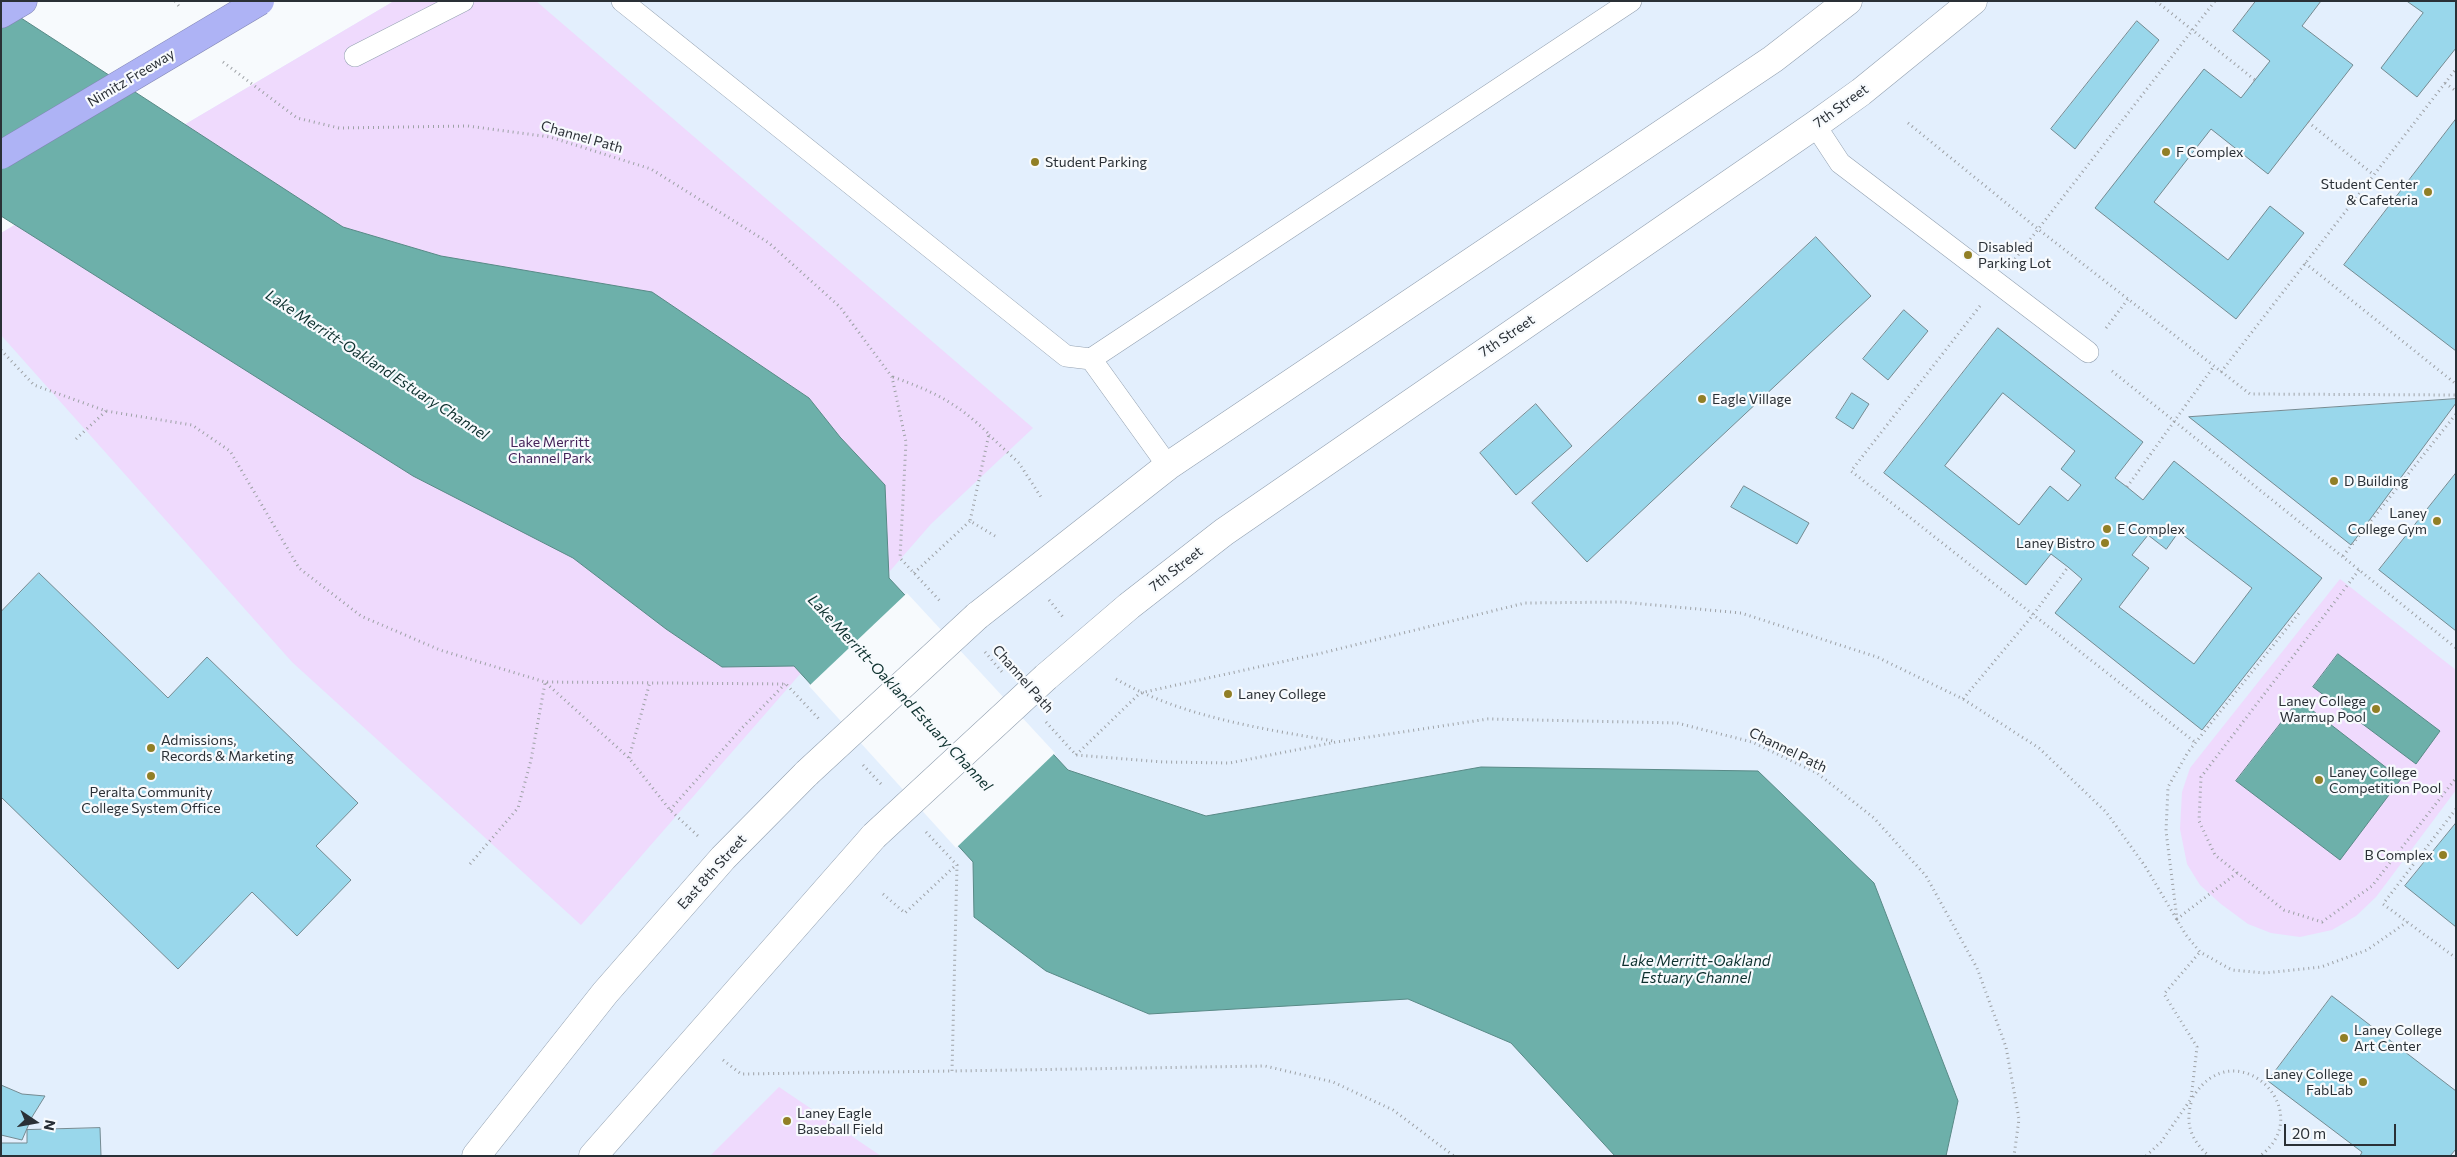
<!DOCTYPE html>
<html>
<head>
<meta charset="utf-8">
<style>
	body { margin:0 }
	#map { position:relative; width:2457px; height:1157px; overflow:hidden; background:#f7fafd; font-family:Commissioner,sans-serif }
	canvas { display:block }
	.frame { position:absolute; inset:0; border:2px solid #2a3036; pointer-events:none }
	.north { position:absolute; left:10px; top:1097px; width:50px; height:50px; -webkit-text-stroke:4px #f7fafd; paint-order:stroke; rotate:102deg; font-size:14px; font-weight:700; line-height:20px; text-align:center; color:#2a3036 }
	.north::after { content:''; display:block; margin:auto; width:18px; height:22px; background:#2a3036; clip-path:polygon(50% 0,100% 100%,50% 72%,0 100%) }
	.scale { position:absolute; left:2284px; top:1124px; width:112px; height:22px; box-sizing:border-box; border:2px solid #2a3036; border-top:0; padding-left:6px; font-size:15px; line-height:18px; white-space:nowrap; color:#2a3036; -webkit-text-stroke:4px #f7fafd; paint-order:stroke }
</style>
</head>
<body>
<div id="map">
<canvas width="2457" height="1157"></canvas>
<div class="frame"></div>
<div class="north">N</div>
<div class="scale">20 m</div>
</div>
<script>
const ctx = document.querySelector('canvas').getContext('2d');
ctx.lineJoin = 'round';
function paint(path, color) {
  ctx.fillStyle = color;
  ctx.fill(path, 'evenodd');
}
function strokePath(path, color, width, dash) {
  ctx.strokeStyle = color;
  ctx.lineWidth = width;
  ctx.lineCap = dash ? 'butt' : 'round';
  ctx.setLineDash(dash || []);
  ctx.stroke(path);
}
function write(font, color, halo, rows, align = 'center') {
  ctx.font = font + ' Commissioner,sans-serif';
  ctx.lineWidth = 4.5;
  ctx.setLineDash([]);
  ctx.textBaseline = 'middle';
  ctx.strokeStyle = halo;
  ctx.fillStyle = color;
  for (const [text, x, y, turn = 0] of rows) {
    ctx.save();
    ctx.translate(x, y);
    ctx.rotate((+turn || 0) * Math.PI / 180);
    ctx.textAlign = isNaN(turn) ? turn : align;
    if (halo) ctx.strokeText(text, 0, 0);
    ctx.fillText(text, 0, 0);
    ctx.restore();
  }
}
const built = new Path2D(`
	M394,1H2456V1156H1V233Z`);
const green = new Path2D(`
	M394,1H536L1033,428L931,524L581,925L292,662L1,335V233Z
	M2340,579L2456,670V790L2376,897L2356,916L2332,930L2300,937L2271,933L2248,924L2221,904L2200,885L2187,864L2180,829L2182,792L2190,768Z
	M779,1087L881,1156H710Z`);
const water = new Path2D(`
	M1,5L343,227L441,256L652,292L809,398L840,437L885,485L889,578L1068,770L1206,816L1481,767L1758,771L1874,883L1958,1101L1946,1156H1615L1511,1043L1408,999L1149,1014L1046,971L974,917L973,862L794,666L722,667L666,629L573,558L413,476L1,216Z
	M2338,654L2440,731L2416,764L2313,687Z
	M2299,700L2401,779L2340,860L2236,781Z`);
const pier = new Path2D(`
	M907,593L1055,753L956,848L809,686Z`);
const building = new Path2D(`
	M2256,1H2321L2302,26L2353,65L2268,174L2211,129L2154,202L2228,260L2270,206L2304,233L2236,319L2095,208L2204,69L2241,98L2255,80L2270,61L2233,31Z
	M2407,1H2456V48L2417,97L2381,68L2423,13Z
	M2137,21L2159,40L2075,149L2051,129Z
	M2456,119V351L2344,265Z
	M1816,237L1871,296L1587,562L1532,503Z
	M1904,310L1928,331L1888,380L1863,359Z
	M1998,328L2143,442L2115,478L2127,487L2143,500L2174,461L2322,578L2202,730L2055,613L2082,579L2068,567L2051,554L2026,585L1884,473ZM2003,393L2075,451L2061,469L2081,485L2068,501L2050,486L2019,525L1945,466ZM2179,532L2252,588L2194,664L2119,607L2149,568L2132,555L2148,535L2166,549Z
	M1852,393L1869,404L1853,429L1836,418Z
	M2456,399V403L2351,545L2189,417Z
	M1536,404L1572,446L1516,495L1480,453Z
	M2456,473V631L2379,570Z
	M1744,486L1809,523L1797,544L1731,507Z
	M39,573L168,698L207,657L358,803L316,846L351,880L297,936L252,892L178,969L1,797V612Z
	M2456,823V927L2405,886Z
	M2332,996L2456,1091V1149L2450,1156H2360L2362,1152L2268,1081Z
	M1,1085L22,1094L45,1096L32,1117L22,1140L1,1135Z
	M100,1128L101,1156H1V1143H27V1130Z`);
const path = new Path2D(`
	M175,1L181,9
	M2156,1L2255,80
	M223,62L297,118L339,128L468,126L550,137L651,169L769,243L840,307L892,377L906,442L900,558L941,602
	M2445,83L2456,91
	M2308,122L2374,175
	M1908,123L2038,229L2250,394L2456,395
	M2015,259L2215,1
	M2305,263L2456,384
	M1980,306L1851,471L2196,743
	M2106,328L2128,299
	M1,350L34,385L106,411L192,425L230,451L299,568L361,616L440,650L545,682L786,684L819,719
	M2112,371L2456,648
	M2221,372L2456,69
	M893,377C935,392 957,403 989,434L970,521L995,536
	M989,435L1019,463L1041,497
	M76,439L106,411
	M2127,487L2214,366
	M2343,556L2456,414
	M2359,570L2201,777L2199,821L2215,855L2284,910L2322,922L2372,886L2456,778
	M914,573L970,521
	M1049,600L1063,617
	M985,652L1002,672
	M1116,679C1182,717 1259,728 1333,741
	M546,683L629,758L670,810L698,836
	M1963,699L2033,615L2068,567
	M1046,722L1076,755L1163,762L1230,763L1336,742L1488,719L1677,723L1752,742L1817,773L1874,818L1926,876L1977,968L2006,1047L2019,1119L2014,1156
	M1076,755L1140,693L1322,653L1525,603L1622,602L1741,613L1877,657L1963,699L2039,748L2106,812L2145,866L2186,935L2200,952L2232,970L2265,973L2321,967L2367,950L2407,922
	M629,758L650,682
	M863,765L881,784
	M2456,809L2383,904L2456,958
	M670,810L741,729L785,684
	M926,832L957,865L952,1071L1265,1066L1333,1082L1393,1110L1454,1156
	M470,864L518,808L531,760L545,683
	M2237,873L2177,919L2166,831L2168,787L2188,752L2299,613
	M883,894L905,913L956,865
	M723,1060L741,1074L952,1071
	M2193,1097C2235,1029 2320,1111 2260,1156
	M2191,1103C2185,1125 2192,1141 2209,1156
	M2146,1156L2161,1142L2191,1099L2197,1047L2164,994L2200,952`);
const service = new Path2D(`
	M622,1L1066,356L1091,359L1631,1
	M355,56L463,1
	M1815,125L1840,163L2088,352
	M1091,359L1168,466`);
const secondary = new Path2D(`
	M977,616L1168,466L1773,59L1848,1
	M1046,677L1129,606L1224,532L1815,125L1861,92L1973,1
	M476,1156L605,993L723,858L807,773
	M593,1156L874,836`);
const motorway = new Path2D(`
	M1,14L23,1`);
const secondaryBridge = new Path2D(`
	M807,773L977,616
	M874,836L1046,677`);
const motorwayBridge = new Path2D(`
	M1,155L260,1`);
const markers = [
	[2166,152,5,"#917f26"],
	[1035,162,5,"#917f26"],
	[2428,192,5,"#917f26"],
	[1968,255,5,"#917f26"],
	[1702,399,5,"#917f26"],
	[2334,481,5,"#917f26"],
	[2437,521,5,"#917f26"],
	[2107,529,5,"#917f26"],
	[2105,543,5,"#917f26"],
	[1228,694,5,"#917f26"],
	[2376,709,5,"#917f26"],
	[151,748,5,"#917f26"],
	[151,776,5,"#917f26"],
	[2319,780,5,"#917f26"],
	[2443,855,5,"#917f26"],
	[2344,1038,5,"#917f26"],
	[2363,1082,5,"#917f26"],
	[787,1121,5,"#917f26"]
];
const streetNames = [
	["Nimitz Freeway",131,78,-31],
	["7th Street",1841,106,-36],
	["Channel Path",582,137,16],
	["7th Street",1507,336,-34],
	["7th Street",1176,569,-38],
	["Channel Path",1023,679,49],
	["Channel Path",1788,750,26],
	["East 8th Street",712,872,-48]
];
const poiNames = [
	["F Complex",2176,152],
	["Student Parking",1045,162],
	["Student Center",2418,184,"right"],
	["& Cafeteria",2418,200,"right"],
	["Disabled",1978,247],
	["Parking Lot",1978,263],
	["Eagle Village",1712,399],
	["D Building",2344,481],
	["Laney",2427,513,"right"],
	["College Gym",2427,529,"right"],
	["E Complex",2117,529],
	["Laney Bistro",2095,543,"right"],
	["Laney College",1238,694],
	["Laney College",2366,701,"right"],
	["Warmup Pool",2366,717,"right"],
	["Admissions,",161,740],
	["Records & Marketing",161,756],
	["Laney College",2329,772],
	["Competition Pool",2329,788],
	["Peralta Community",151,792,"center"],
	["College System Office",151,808,"center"],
	["B Complex",2433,855,"right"],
	["Laney College",2354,1030],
	["Art Center",2354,1046],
	["Laney College",2353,1074,"right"],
	["FabLab",2353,1090,"right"],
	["Laney Eagle",797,1113],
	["Baseball Field",797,1129]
];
const parkNames = [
	["Lake Merritt",550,442],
	["Channel Park",550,458]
];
const waterNames = [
	["Lake Merritt-Oakland Estuary Channel",377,365,33],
	["Lake Merritt-Oakland Estuary Channel",900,693,47],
	["Lake Merritt-Oakland",1696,961],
	["Estuary Channel",1696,978]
];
paint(built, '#e3effd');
paint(green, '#efdafd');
paint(water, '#6db0aa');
strokePath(water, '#598a87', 1);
paint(pier, '#f7fafd');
paint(building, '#99d7eb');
strokePath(building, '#758b92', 1);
strokePath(service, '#93a1b1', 22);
strokePath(secondary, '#93a1b1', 29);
strokePath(motorway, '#8085b2', 29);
strokePath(path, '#9da1a5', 3, [1, 4]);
strokePath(service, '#fff', 21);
strokePath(secondary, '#fff', 28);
strokePath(motorway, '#aeb3f5', 28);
strokePath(secondaryBridge, '#93a1b1', 29, []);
strokePath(motorwayBridge, '#8085b2', 29, []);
strokePath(secondaryBridge, '#fff', 28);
strokePath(motorwayBridge, '#aeb3f5', 28);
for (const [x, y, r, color] of markers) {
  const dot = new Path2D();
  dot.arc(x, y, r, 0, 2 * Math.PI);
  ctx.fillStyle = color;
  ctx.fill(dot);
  strokePath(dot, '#f7fafd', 2);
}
write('14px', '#2a3036', '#f7fafd', streetNames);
write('14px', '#2a3036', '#f7fafd', poiNames, 'left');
write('14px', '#46235a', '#f7fafd', parkNames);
write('italic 15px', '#0d302e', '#f7fafd', waterNames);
</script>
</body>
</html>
